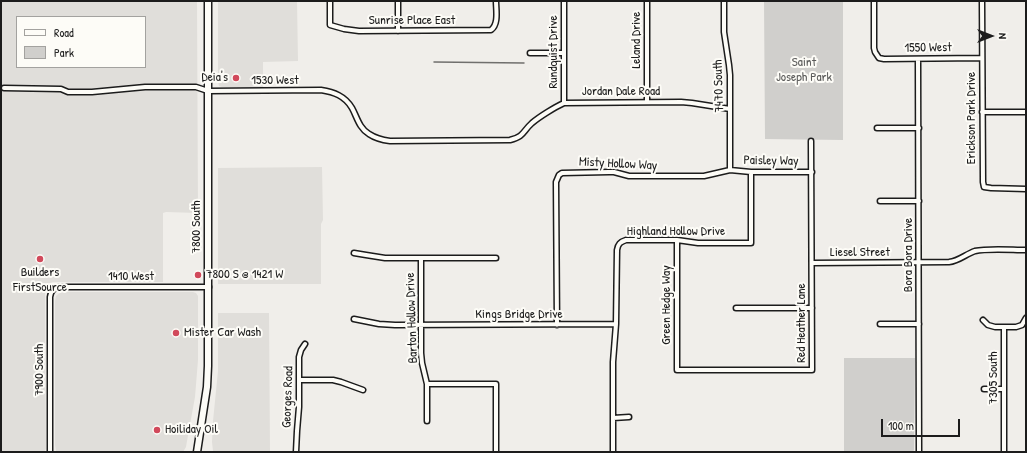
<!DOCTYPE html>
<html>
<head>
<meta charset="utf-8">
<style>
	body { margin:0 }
	#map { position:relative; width:1027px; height:453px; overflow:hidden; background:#f0eeea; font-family:"Patrick Hand",sans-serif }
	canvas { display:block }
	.frame { position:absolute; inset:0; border:2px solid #1c1c1c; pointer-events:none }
	.legend { position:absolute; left:16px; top:16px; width:130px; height:52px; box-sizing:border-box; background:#fdfcf7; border:1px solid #a3a29f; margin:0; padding:5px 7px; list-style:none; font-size:12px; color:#1c1c1c }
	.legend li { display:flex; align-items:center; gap:8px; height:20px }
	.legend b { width:20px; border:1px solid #a3a29f }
	.north { position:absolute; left:971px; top:16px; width:40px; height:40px; -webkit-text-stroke:3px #fdfcf7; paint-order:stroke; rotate:90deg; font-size:11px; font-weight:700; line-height:16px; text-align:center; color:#1c1c1c }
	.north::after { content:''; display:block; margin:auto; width:14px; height:18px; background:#1c1c1c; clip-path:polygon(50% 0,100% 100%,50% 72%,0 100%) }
	.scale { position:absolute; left:881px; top:419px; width:79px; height:18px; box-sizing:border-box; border:2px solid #1c1c1c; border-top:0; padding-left:5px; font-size:12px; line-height:14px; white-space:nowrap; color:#1c1c1c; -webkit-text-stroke:3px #fdfcf7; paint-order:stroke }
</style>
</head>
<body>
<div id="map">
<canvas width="1027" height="453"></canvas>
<div class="frame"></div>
<ul class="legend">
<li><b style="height:5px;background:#fdfcf7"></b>Road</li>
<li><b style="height:11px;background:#d0cfcc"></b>Park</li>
</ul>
<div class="north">N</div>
<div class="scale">100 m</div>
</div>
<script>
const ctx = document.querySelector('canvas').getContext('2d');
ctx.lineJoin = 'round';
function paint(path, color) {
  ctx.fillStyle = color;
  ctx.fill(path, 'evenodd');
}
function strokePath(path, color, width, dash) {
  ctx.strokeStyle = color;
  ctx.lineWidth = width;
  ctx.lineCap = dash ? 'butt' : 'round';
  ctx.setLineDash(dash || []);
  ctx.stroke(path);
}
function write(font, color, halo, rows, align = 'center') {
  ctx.font = font + ' "Patrick Hand",sans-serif';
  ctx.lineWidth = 4;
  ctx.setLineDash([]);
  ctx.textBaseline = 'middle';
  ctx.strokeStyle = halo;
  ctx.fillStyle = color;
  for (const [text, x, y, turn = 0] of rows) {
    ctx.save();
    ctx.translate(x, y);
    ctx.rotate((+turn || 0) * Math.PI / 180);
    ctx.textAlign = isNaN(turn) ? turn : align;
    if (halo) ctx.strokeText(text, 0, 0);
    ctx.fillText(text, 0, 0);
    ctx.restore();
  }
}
const built = new Path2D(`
	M1,1H197L198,213L166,212L163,213V282H53L50,283L47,287L45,291L46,449L44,452H1ZM17,17H145V67H17Z
	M218,1H297L298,61L263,62V87H222L219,86L218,81Z
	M322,167L323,220L321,224V284H218V168Z
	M61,292H193L196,293L198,296V360L195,397L187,441L186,447L183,452H57L56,451L55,445V301L56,296Z
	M218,313H269L270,452H214L213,451L212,442L213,421L218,371Z`);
const green = new Path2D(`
	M764,1H843V140L765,139Z
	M844,358H915L914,450L913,452H844Z`);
const stream = new Path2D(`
	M434,62L524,63`);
const minor = new Path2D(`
	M330,1V25L344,29L359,31L491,30C499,24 496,10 496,1
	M398,1V31
	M564,1V103
	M724,1V32L729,65L730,75V170
	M874,1V48L875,52L879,58L884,59L982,58
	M982,1L983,182L984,187L991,188L1026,189
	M530,53H564
	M918,59L919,452
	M4,88L61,89L68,92H92L145,87H196L208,91L321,90C334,92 345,96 352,108C357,117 359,128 369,134C375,138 382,140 390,141L510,140C525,136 522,132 532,123C539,117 555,107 564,103L681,102L692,103L730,109
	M647,102V1
	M982,112H1026
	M877,128H919
	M880,201H919
	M677,240V370H812L811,141
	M354,253L366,255L385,258H496
	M421,258V353L422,363L427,384V421
	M812,263L949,262C959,261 966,254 975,251C988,248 1012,250 1026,250
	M736,308H812
	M354,319L379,324L395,325L616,324
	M983,320L988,325L995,327H1016L1022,325L1026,318
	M880,324H919
	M557,325L556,182L559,175L562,173L609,172H614L629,176H704L730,170L751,172H812
	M1004,327V452
	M299,380H333L341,382L363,390
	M427,384H496V452
	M984,389H1004
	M613,418L629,417
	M50,452V297C51,291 53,288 60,287H209
	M296,452L297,431L299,407V357L301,350L305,344
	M613,452V362L616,324L617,250C618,244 620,242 626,240H677L698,243H751V172`);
const primary = new Path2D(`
	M197,452L207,387L208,366V1`);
const markers = [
	[236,78,4,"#d1495b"],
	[40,259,4,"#d1495b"],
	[198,275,4,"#d1495b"],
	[176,333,4,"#d1495b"],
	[157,430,4,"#d1495b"]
];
const streetNames = [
	["Sunrise Place East",412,21],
	["Leland Drive",637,40,-90],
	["1550 West",928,48,-1],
	["Rundquist Drive",554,52,-90],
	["1530 West",275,81],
	["7470 South",719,86,-92],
	["Jordan Dale Road",621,92],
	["Erickson Park Drive",972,118,-90],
	["Paisley Way",771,161,1],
	["Misty Hollow Way",618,164,3],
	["7800 South",197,227,-90],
	["Highland Hollow Drive",676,232],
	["Liesel Street",860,253],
	["Bora Bora Drive",909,255,-90],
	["1410 West",131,277],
	["Green Hedge Way",667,305,-90],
	["Kings Bridge Drive",519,315],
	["Barton Hollow Drive",412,318,-92],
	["Red Heather Lane",802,323,-90],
	["7900 South",40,370,-90],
	["7305 South",994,378,-90],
	["Georges Road",288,397,-88]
];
const parkNames = [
	["Saint",804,63],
	["Joseph Park",804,78]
];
const poiNames = [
	["Deia's",228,78,"right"],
	["Builders",40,273,"center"],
	["FirstSource",40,288,"center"],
	["7800 S @ 1421 W",206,275],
	["Mister Car Wash",184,333],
	["Hoiliday Oil",165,430]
];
paint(built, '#e0deda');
paint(green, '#d0cfcc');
strokePath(stream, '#706f6d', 1.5);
strokePath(minor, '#1c1c1c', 7);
strokePath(primary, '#1c1c1c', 9);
strokePath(minor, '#fdfcf7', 4);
strokePath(primary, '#fdfcf7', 6);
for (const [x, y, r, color] of markers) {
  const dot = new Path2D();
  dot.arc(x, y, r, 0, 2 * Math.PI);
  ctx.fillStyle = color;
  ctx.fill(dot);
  strokePath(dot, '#fdfcf7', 1.5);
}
write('13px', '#1c1c1c', '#fdfcf7', streetNames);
write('13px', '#5b5b5a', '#fdfcf7', parkNames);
write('13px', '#1c1c1c', '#fdfcf7', poiNames, 'left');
</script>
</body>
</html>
